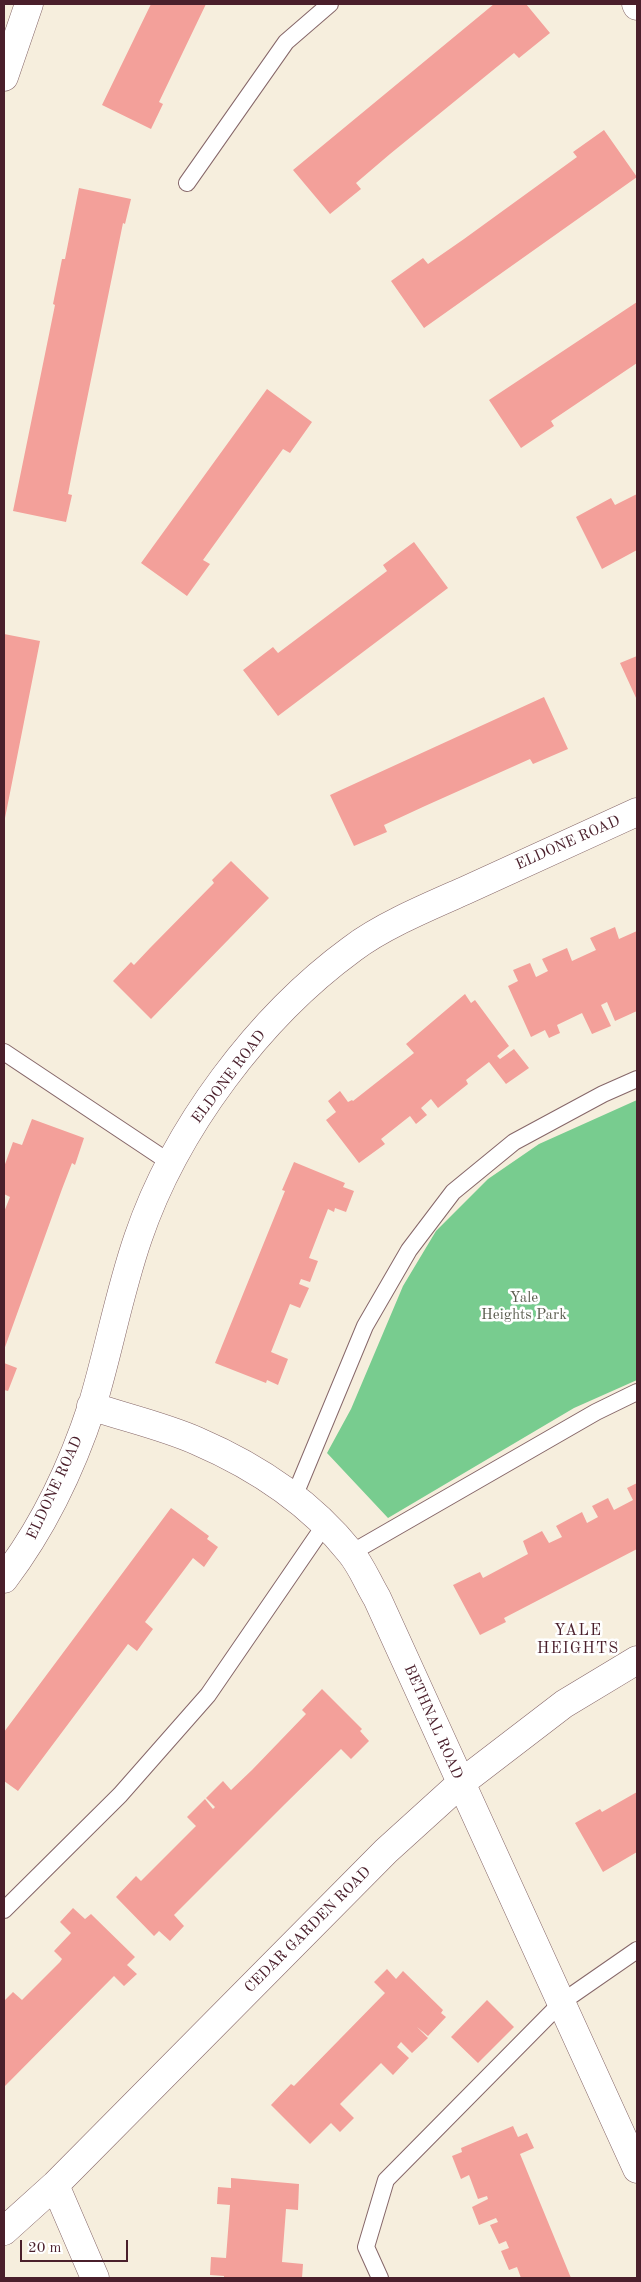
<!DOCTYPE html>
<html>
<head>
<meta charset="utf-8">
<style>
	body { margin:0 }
	#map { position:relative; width:641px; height:2282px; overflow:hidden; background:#f6eedd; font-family:"Old Standard TT",serif }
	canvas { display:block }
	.frame { position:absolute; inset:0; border:5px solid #4a1f2b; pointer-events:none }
	.scale { position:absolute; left:20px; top:2240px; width:108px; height:22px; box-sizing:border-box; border:2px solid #4a1f2b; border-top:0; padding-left:6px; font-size:15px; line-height:18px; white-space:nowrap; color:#4a1f2b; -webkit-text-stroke:4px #fff; paint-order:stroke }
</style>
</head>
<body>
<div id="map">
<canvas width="641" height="2282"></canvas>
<div class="frame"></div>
<div class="scale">20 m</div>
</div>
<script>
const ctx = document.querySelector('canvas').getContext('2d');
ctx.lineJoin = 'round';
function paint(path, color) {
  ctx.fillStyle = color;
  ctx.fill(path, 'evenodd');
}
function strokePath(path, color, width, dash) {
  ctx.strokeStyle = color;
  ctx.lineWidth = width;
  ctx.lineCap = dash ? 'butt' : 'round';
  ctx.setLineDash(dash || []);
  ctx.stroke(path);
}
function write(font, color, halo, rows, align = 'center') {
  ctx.font = font + ' "Old Standard TT",serif';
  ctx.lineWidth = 5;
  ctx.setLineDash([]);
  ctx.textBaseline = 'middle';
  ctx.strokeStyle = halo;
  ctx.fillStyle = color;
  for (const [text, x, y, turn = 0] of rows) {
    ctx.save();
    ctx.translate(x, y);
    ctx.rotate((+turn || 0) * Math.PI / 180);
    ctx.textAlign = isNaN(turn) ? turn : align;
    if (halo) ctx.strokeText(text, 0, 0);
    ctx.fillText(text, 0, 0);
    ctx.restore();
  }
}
const green = new Path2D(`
	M637,1100V1380L574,1408L388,1518L327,1453L351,1409L403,1286L436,1231L488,1179L539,1144Z`);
const building = new Path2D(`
	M151,4H206L159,102L163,104L151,129L102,105Z
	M494,4H526L550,33L519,58L514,53L390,154L356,183L361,189L330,214L293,170Z
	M604,130L637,177L424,328L391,281L423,258L428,264L464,239L577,157L573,152Z
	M79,188L131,199L125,224L123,223L77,448L68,494L72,495L66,522L13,511L55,305L53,304L62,259H65Z
	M637,302V363L551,421L554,426L521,448L489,400Z
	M267,389L312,422L290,453L283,449L216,542L203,560L210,564L187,596L141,563Z
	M637,494V550L602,569L576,517L611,498L615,505Z
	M414,542L448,588L278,716L243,670L273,647L278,653L387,571L383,565Z
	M4,634L40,641L5,818H4Z
	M637,656V700L620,663Z
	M544,697L568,749L533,764L530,759L425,806L384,825L387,832L354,846L330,795Z
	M231,861L269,898L151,1019L113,981L131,962L134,965L150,948L214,883L212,880Z
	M615,927L619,939L637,931V1011L615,1021L607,1002L601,1005L611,1026L592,1034L582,1013L557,1025L560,1033L549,1038L545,1030L531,1037L508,986L518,981L513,970L530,963L536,977L548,971L542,959L567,948L572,961L596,950L590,938Z
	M465,994L471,1003L475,1000L509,1046L497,1056L500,1059L514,1049L529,1068L506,1084L489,1062L466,1080L468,1084L438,1108L431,1099L421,1108L427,1115L416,1124L410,1116L381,1139L385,1144L359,1163L326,1120L336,1112L328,1101L340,1091L348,1102L352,1100L353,1101L414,1053L406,1044Z
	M32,1119L84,1138L75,1165L72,1163L62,1189L4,1350V1212L10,1197L4,1194V1167L13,1142L22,1145Z
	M294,1162L345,1183L343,1187L354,1191L346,1212L335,1208L334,1212L328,1209L309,1258L318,1261L310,1282L301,1279L299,1284L309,1288L300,1308L290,1304L271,1352L288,1359L278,1385L267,1380L266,1383L215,1363L285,1191L282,1190Z
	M4,1363L17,1368L8,1391L4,1390Z
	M637,1483V1549L504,1618L506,1622L480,1635L453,1585L480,1572L483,1578L528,1554L523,1541L542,1531L549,1543L562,1537L556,1526L582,1512L587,1523L598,1517L592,1506L608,1498L614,1510L633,1500L627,1488Z
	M171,1508L209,1536L207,1539L218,1547L204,1567L193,1558L145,1622L153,1629L137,1651L128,1644L18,1791L4,1781V1732Z
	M322,1689L362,1729L360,1731L369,1741L351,1759L341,1749L285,1804L174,1915L184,1926L170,1941L159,1931L154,1936L116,1897L136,1876L141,1881L196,1826L187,1817L205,1799L213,1809L215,1807L206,1798L223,1781L231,1790L252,1770L306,1714L302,1710Z
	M637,1792V1852L603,1872L575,1823L600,1809L602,1812Z
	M73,1908L85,1919L91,1914L135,1957L127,1965L137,1974L124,1986L114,1976L4,2087V2001L13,1992L22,2000L60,1962L62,1959L54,1951L71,1933L60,1922Z
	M387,1969L396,1979L403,1971L443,2010L441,2013L446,2017L428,2036L417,2027L428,2038L412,2053L401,2042L397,2047L409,2058L393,2075L381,2063L340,2104L354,2118L340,2132L331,2123L310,2144L271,2105L291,2084L294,2086L385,1993L374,1982Z
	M487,2000L514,2027L478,2063L451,2037Z
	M513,2126L518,2137L527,2133L534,2148L520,2154L571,2278H521L517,2267L509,2270L501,2251L509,2248L506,2241L499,2244L490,2225L498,2222L496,2218L479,2225L472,2207L488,2199L487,2196L478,2199L469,2175L461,2179L452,2156L462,2152L461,2148Z
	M231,2178L299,2184L298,2210L286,2209L282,2262L303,2264L302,2278H224V2276L210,2275L211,2257L226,2258L230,2205L217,2204L218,2187L231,2188Z`);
const service = new Path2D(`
	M187,183L286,42L330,4
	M4,1052L169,1162
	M294,1497L365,1326L409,1250L453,1192L514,1142L603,1094L637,1079
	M351,1553L596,1412L637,1392
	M4,1910L120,1795L208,1695L326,1523
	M380,2278L366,2247L386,2180L562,2002L637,1950`);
const minor = new Path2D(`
	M4,77L29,4
	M91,1406C126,1418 163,1426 197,1441C255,1466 310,1502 350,1552C361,1565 368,1583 377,1598L637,2169
	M4,1579C42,1529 72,1467 92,1406C109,1350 119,1293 138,1238C175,1129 259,1017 352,949C382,926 430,906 464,891C522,864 580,838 637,812
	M55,2185L95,2278
	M4,2231L55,2185L386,1851L461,1783L564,1704L637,1660`);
const tertiary = new Path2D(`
	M636,4L637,6`);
const streetNames = [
	["ELDONE ROAD",568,843,-24],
	["ELDONE ROAD",229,1077,-53],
	["ELDONE ROAD",55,1488,-65],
	["BETHNAL ROAD",433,1722,66],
	["CEDAR GARDEN ROAD",308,1930,-45]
];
const parkNames = [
	["Yale",524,1298],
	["Heights Park",524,1315]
];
const neighbourhoodNames = [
	["YALE",578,1631],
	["HEIGHTS",578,1649]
];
paint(green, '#78cc8f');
paint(building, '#f3a09a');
strokePath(service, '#866769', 18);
strokePath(minor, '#866769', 29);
strokePath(tertiary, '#866769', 29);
strokePath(service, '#fff', 16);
strokePath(minor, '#fff', 28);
strokePath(tertiary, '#fff', 28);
write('15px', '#4a1f2b', '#fff', streetNames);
write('15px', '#5a5c4e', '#fff', parkNames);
ctx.letterSpacing = '1px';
write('16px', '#4a1f2b', '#fff', neighbourhoodNames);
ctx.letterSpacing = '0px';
</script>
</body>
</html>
